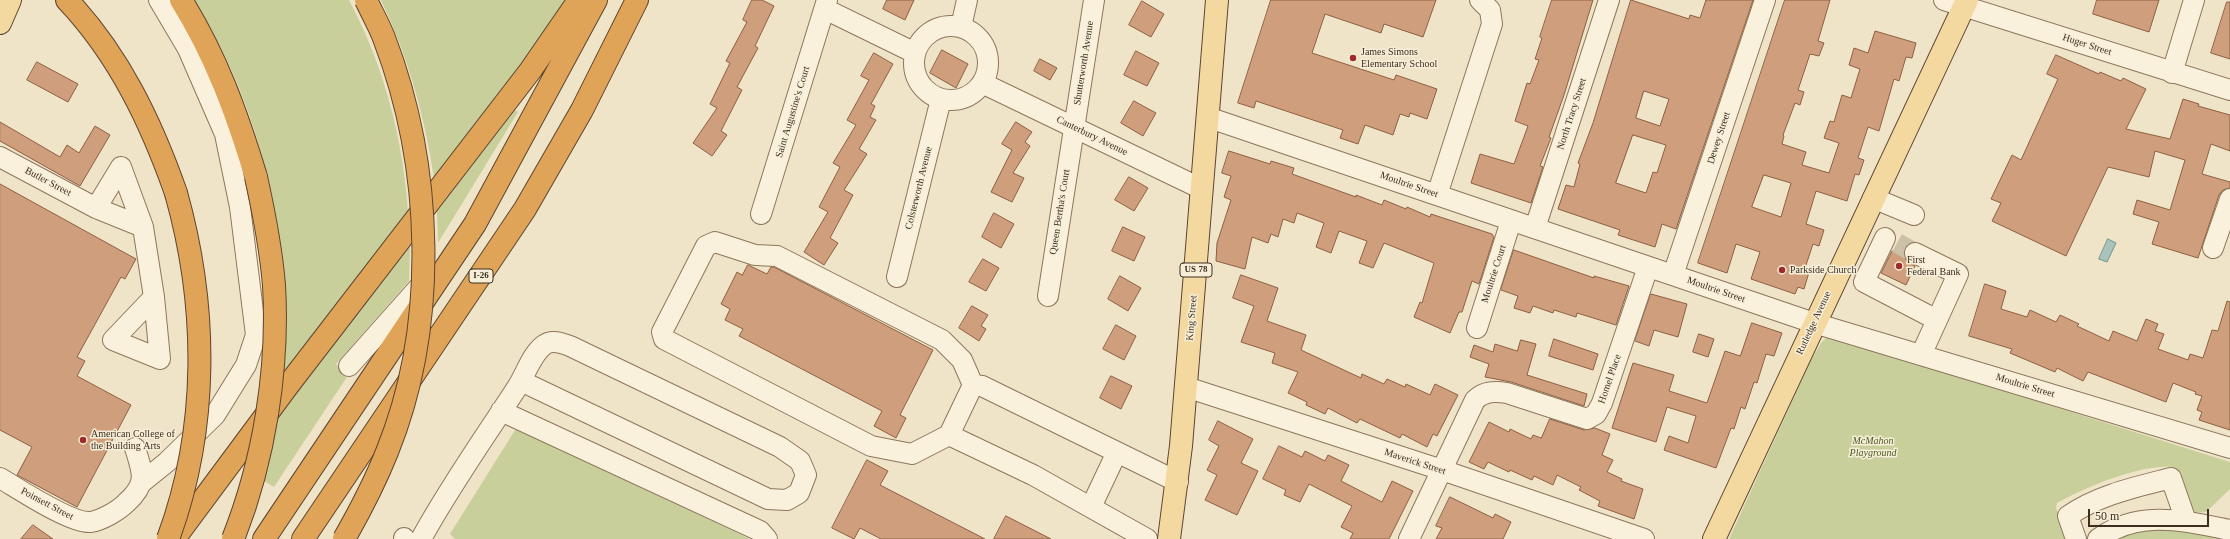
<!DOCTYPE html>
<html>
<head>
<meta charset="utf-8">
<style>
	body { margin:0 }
	#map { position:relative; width:2230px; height:539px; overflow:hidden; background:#f0e4c8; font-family:"Times New Roman",serif }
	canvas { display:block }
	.scale { position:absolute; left:2088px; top:509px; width:121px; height:18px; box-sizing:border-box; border:2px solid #3d2e20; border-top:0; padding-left:5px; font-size:12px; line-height:14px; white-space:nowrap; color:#3d2e20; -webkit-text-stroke:3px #f7eed8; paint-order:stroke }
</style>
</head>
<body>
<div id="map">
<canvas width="2230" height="539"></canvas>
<div class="scale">50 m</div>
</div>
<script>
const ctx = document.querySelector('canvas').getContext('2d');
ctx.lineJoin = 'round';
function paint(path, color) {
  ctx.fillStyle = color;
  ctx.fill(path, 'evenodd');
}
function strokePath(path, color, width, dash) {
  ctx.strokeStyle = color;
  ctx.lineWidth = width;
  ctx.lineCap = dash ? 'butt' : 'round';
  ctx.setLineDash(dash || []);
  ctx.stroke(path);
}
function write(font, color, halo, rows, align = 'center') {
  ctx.font = font + ' "Times New Roman",serif';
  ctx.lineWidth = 3;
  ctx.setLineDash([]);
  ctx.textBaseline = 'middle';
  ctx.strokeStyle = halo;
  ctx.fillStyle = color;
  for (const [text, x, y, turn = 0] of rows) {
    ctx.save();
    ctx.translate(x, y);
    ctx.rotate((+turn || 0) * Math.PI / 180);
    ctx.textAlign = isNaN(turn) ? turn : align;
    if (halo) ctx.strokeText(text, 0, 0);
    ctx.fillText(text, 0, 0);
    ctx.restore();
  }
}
const green = new Path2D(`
	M194,0H349C384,66 403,138 408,212L283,372C283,340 285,307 283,275C276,179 245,81 194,0Z
	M381,0H566L530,53L434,179C425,116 408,57 381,0Z
	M515,110L518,112L438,243L437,211Z
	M410,246L409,281L336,364L349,374L274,487L264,481L278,415Z
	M1826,338H1836L2230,462V489L2206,512L2192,513L2173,467C2140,464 2086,487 2057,503L2056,508L2071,539H1729L1811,360L1821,343Z
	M517,427L750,539H455L450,534Z
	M2171,526L2230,539H2114L2142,529Z`);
const water = new Path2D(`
	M2108,239L2116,243L2107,262L2099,259Z`);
const building = new Path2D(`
	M752,0H762L774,6L755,46L758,48L737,87L742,90L721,131L727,135L712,156L693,143L717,108L710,104L730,63L726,61L747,22L743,20Z
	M887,0H914L905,20L883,9Z
	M1271,0H1436L1423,37L1384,24L1381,33L1325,14L1312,53L1394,80L1396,75L1437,89L1427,119L1410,113L1409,117L1400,114L1393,135L1365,125L1358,144L1340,138L1343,130L1256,101L1254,108L1238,103Z
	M1552,0H1593L1564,95L1549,137L1551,138L1540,166L1543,167L1531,203L1471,183L1480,154L1514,164L1528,126L1515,121L1527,83L1530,84L1539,60L1535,59L1542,38L1540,37Z
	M1631,0L1689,19L1690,15L1700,18L1706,0H1753L1676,229L1662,224L1655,247L1618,235L1620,230L1558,209L1566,185L1574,187L1580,164L1578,163L1593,123ZM1644,91L1669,99L1660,126L1636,118ZM1633,135L1666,145L1657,173L1653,172L1646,193L1616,183Z
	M1785,0H1830L1818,41L1824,43L1819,56L1810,54L1798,90L1804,92L1800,105L1795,103L1783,135L1784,136L1782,144L1806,152L1802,165L1829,173L1839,143L1824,138L1830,121L1834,122L1842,95L1851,98L1860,69L1849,65L1854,48L1868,53L1875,31L1916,43L1912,58L1906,57L1899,81L1894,79L1879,131L1868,127L1858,158L1864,160L1859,175L1855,174L1847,201L1816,191L1806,224L1824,230L1819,246L1813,244L1805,268L1810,269L1804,289L1798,287L1795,294L1751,279L1760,252L1736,244L1727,273L1698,263ZM1764,175L1791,183L1781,217L1752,207Z
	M2097,0H2159L2149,32L2093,14Z
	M1142,1L1164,14L1151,37L1129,25Z
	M2227,2H2230V59L2211,53Z
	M942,50L968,64L956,88L930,73Z
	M1136,51L1159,63L1147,86L1124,75Z
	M874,53L893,64L871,104L875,106L870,117L876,120L859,149L867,154L844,190L853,195L830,238L838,243L824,265L804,252L828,212L819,207L840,167L833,163L856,125L847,120L869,80L861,76Z
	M2056,55L2099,74L2100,72L2121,81L2123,78L2146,89L2126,129L2170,139L2183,99L2199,104L2198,106L2230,115V151L2211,144L2202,174L2230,182V188L2223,190L2219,195L2198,258L2152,244L2159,222L2133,214L2137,200L2170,210L2185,160L2155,151L2149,177L2108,167L2066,256L1992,221L2001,203L1991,199L2012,155L2021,160L2058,79L2047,74Z
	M1040,59L1057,68L1050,80L1034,71Z
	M37,62L78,84L68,102L27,80Z
	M1134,101L1156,113L1143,136L1121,123Z
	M0,122L60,157L67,145L79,153L95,126L110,135L80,186L0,141Z
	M1016,122L1032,132L1025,142L1030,146L1013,173L1024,178L1012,202L991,192L1012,150L1002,144Z
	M1229,151L1270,164L1271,161L1294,168L1292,174L1356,197V195L1382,205L1384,200L1406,209L1407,207L1430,217L1431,214L1492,234L1494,237L1479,284L1472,281L1462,312H1459L1450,333L1414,317L1420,302L1422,303L1434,263L1384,243L1373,268L1359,263L1367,241L1339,231L1331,253L1316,247L1324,223L1297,213L1294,223L1283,219L1278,237L1271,234L1268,243L1252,237L1245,269L1216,261L1217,243L1231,200L1224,197L1231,176L1222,173Z
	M1129,177L1148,188L1134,211L1115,200Z
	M0,184L136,259L125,279L121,277L77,357L85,361L77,376L131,405L77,507L17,475L32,447L0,430Z
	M994,213L1014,224L1001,248L982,237Z
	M1123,227L1145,237L1134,261L1112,251Z
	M1901,240L1909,243L1905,248V259L1915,266L1906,285L1881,273L1892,251L1895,252Z
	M1514,250L1594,278V276L1629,286L1616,325L1577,313L1576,317L1554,310L1553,313L1533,306L1530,313L1514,308L1518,296L1501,290Z
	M983,259L999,268L986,291L969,282Z
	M748,265L767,274L771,267H774L933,350L900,415L906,418L896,438L874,426L882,411L739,336L743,329L725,320L730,309L721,304L737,272L742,275Z
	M1241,275L1278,288L1267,321L1306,335L1301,350L1361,378L1362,374L1384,384L1387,379L1405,387L1406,384L1430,395L1435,384L1458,395L1437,436L1433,434L1427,447L1402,434L1400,438L1360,419L1357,423L1328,408L1325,414L1306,405L1307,402L1288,393L1298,372L1272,363L1275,353L1241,342L1254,306L1233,298Z
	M1120,276L1141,288L1128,311L1108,299Z
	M1985,284L2006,291L2001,309L2027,317L2030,310L2056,322L2060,315L2079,324L2077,326L2109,341L2113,331L2137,341L2146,319L2158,324L2155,331L2164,334L2158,349L2188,360L2190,354L2203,358L2212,330L2218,331L2227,301L2230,302V430L2199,420L2202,412L2197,410L2202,396L2195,394L2196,392L2173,383L2166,402L2088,372L2083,381L2057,368L2055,372L2010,353L2012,349L1969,336Z
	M1651,294L1687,304L1678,337L1654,330L1649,346L1635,341Z
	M972,306L988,315L981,326L986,329L979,341L959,328Z
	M1752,323L1782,333L1774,356L1766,354L1757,383L1754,382L1745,409L1741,407L1734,429L1731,428L1716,468L1664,450L1669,436L1688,443L1696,416L1667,407L1656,442L1612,428L1633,363L1674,375L1669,391L1707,403L1725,351L1740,356Z
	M1116,325L1136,336L1124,360L1103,349Z
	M1699,334L1714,339L1708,357L1693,352Z
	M1554,339L1598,354L1593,370L1549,356Z
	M1521,340L1536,344L1527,375L1587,394L1584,406L1511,382L1485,377L1489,364L1470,357L1474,345L1493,352L1495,344L1517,351Z
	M1111,376L1132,386L1121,409L1100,398Z
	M1550,419L1584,430L1595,428L1610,434L1602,455L1613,460L1607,472L1622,479L1621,481L1643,489L1634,519L1598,506L1600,501L1579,490L1581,487L1557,475L1553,485L1534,476L1532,480L1510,470L1509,472L1488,462L1484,469L1469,462L1489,422L1509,432L1510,429L1531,439L1533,435L1541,438Z
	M1218,421L1253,439L1241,463L1258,471L1237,515L1205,500L1217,475L1207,470L1219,446L1209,440Z
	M1279,446L1302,457L1305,451L1325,461L1328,455L1349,465L1341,481L1382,502L1392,481L1413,491L1389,539H1350L1353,533L1341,527L1352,506L1309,484L1300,502L1284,495L1286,490L1263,479Z
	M867,460L888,471L880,485L985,539H881L860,528L854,539L832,528Z
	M1450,497L1493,518L1495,514L1511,522L1503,539H1436L1442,528L1436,526Z
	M1006,516L1051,539H994Z
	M33,525L53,539H21Z`);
const minorTunnel = new Path2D(`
	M1897,243L1915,253`);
const minor = new Path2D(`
	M1944,0L2230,90
	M825,9L915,53
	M914 63a37 37 0 1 1 74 0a37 37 0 1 1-74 0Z
	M961,27L967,0
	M2172,73L2194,0
	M982,83L1202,189
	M1207,117L1814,323L2230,448
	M0,157L96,208L143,227L154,297L160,359L113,340L154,297
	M1437,195L1492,24L1490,10L1480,0
	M1873,198L1914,215
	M96,208L121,167L143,227
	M761,214L827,0
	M1535,228L1609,0
	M1885,238L1864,282L1937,320
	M2213,248L2230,199
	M1915,253L1958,274L1921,355
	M1673,275L1765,0
	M897,277L941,99
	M1048,296L1094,0
	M1477,328L1511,221
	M349,366L429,276
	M973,385L962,360L942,340L777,256L755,255L715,242L706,246L662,332L664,339L871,446L912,454L949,435L973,385L982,386L1178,482
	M1186,387L1442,470L1644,539
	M501,411L760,531L767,539
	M949,435L1033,475L1147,539
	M0,478C19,489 71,524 91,522C102,520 118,511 126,503C148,483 143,474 135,448
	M141,483L167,462L215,415L246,365L256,335L240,207L225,134L188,49L159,0
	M1091,507L1117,452
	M404,538L405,539
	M421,539C450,486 485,437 518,386C526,373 532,354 544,345C552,339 562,343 570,346L780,447L800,461L806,475L799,493L787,500L768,499L521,381
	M1409,539L1475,400C1484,391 1495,391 1507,393L1587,419L1596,414L1602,403L1648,267
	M2076,539L2068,516C2098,495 2136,487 2171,478L2186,521
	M2098,539C2139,509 2184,521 2230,530`);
const major = new Path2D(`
	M0,23L10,0
	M1169,539L1181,446L1217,0
	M1714,539L1967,0`);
const highway = new Path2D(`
	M67,0C119,55 151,122 176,193
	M181,0C216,56 237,114 256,177
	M174,539L289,384L530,71L579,0
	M264,539L475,224L596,0
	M303,539L525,209L582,110L637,0`);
const highwayBridge = new Path2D(`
	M168,539C209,428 208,307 176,193
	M233,539C264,461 279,369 274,285C271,249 264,213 256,177
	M344,539C360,511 375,482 387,452C439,324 433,166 384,38C379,25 372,13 366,0`);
const markers = [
	[1353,58,4,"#9e2a2b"],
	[1899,266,4,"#9e2a2b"],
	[1782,270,4,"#9e2a2b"],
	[83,440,4,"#9e2a2b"]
];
const shields = [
	[1196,270,32],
	[481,276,24]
];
const shieldNames = [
	["US 78",1196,270],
	["I-26",481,276]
];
const streetNames = [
	["Huger Street",2087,45,18],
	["Shutterworth Avenue",1084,63,-81],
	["Saint Augustine's Court",793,112,-73],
	["North Tracy Street",1572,114,-72],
	["Canterbury Avenue",1092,136,26],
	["Dewey Street",1719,138,-72],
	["Butler Street",48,182,28],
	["Moultrie Street",1409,185,19],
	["Colsterworth Avenue",919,188,-76],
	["Queen Bertha's Court",1060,212,-81],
	["Moultrie Court",1494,274,-72],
	["Moultrie Street",1716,290,19],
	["King Street",1192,318,-85],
	["Rutledge Avenue",1814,323,-65],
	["Homel Place",1610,379,-71],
	["Moultrie Street",2025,386,17],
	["Maverick Street",1415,462,18],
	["Poinsett Street",47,504,28]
];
const poiNames = [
	["James Simons",1361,52],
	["Elementary School",1361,64],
	["First",1907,260],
	["Federal Bank",1907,272],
	["Parkside Church",1790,270],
	["American College of",91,434],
	["the Building Arts",91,446]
];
const parkNames = [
	["McMahon",1873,441],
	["Playground",1873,453]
];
paint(green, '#c9cf9b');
paint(water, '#a9c4bc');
strokePath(water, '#6f938a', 1);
paint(building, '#cf9f7d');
strokePath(building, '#8d5f41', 1);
strokePath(minorTunnel, '#ccc0a6', 20, [20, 10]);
strokePath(minor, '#8d765c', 22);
strokePath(major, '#5b4430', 24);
strokePath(highway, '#5b4430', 24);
strokePath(minor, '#faf1dc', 20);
strokePath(major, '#f3d9a0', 22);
strokePath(highway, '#e0a458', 22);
strokePath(highwayBridge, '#5b4430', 24, []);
strokePath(highwayBridge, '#e0a458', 22);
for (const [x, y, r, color] of markers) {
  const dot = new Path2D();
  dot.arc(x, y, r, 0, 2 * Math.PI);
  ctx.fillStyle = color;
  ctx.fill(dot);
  strokePath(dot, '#f7eed8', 1.5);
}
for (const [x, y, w] of shields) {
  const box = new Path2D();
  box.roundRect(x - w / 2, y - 7, w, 14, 3);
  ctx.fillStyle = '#f7eed8';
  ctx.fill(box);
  strokePath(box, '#3d2e20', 1);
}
write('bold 9px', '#3d2e20', null, shieldNames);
write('10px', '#3d2e20', '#f7eed8', streetNames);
write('10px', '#3d2e20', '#f7eed8', poiNames, 'left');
write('italic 10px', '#4d5a26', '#f7eed8', parkNames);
</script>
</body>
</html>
